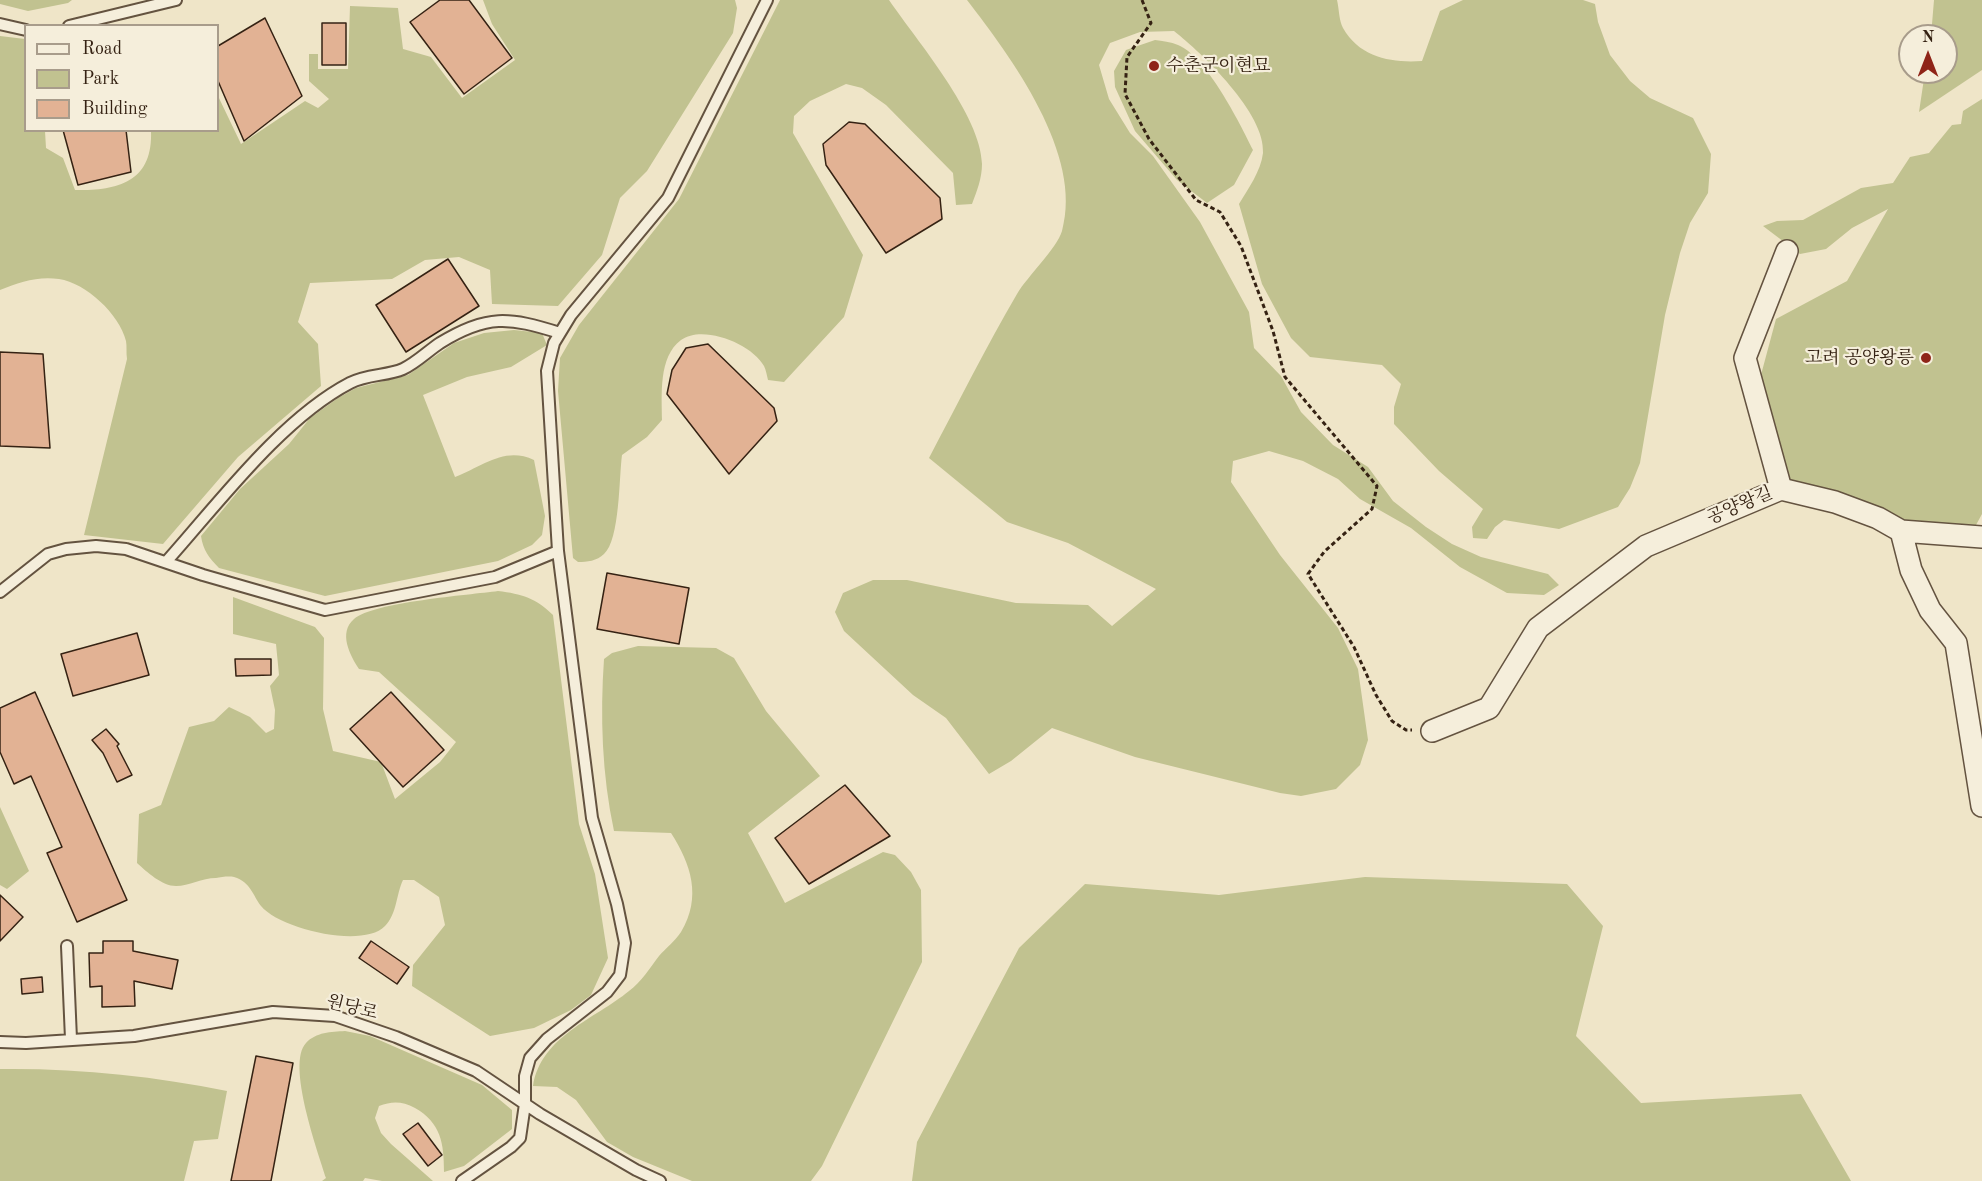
<!DOCTYPE html>
<html>
<head>
<meta charset="utf-8">
<style>
	body { margin:0 }
	#map { position:relative; width:1982px; height:1181px; overflow:hidden; background:#efe5c8; font-family:"Old Standard TT",serif }
	canvas { display:block }
	.legend { position:absolute; left:24px; top:24px; width:195px; height:108px; box-sizing:border-box; background:#f5eedb; border:2px solid #a89c8b; margin:0; padding:8px 10px; list-style:none; font-size:18px; color:#352213 }
	.legend li { display:flex; align-items:center; gap:12px; height:30px }
	.legend b { width:30px; border:2px solid #a89c8b }
	.north { position:absolute; left:1898px; top:24px; width:60px; height:60px; box-sizing:border-box; background:#f5eedb; border:2px solid #a89c8b; border-radius:50%; rotate:0deg; font-size:16px; font-weight:700; line-height:24px; text-align:center; color:#352213 }
	.north::after { content:''; display:block; margin:auto; width:21px; height:27px; background:#8f2418; clip-path:polygon(50% 0,100% 100%,50% 72%,0 100%) }
</style>
</head>
<body>
<div id="map">
<canvas width="1982" height="1181"></canvas>
<ul class="legend">
<li><b style="height:8px;background:#f5eedb"></b>Road</li>
<li><b style="height:16px;background:#c1c290"></b>Park</li>
<li><b style="height:16px;background:#e2b294"></b>Building</li>
</ul>
<div class="north">N</div>
</div>
<script>
const ctx = document.querySelector('canvas').getContext('2d');
ctx.lineJoin = 'round';
function paint(path, color) {
  ctx.fillStyle = color;
  ctx.fill(path, 'evenodd');
}
function strokePath(path, color, width, dash) {
  ctx.strokeStyle = color;
  ctx.lineWidth = width;
  ctx.lineCap = dash ? 'butt' : 'round';
  ctx.setLineDash(dash || []);
  ctx.stroke(path);
}
function write(font, color, halo, rows, align = 'center') {
  ctx.font = font + ' "Old Standard TT","Noto Serif KR",serif';
  ctx.lineWidth = 4.5;
  ctx.setLineDash([]);
  ctx.textBaseline = 'middle';
  ctx.strokeStyle = halo;
  ctx.fillStyle = color;
  for (const [text, x, y, turn = 0] of rows) {
    ctx.save();
    ctx.translate(x, y);
    ctx.rotate((+turn || 0) * Math.PI / 180);
    ctx.textAlign = isNaN(turn) ? turn : align;
    if (halo) ctx.strokeText(text, 0, 0);
    ctx.fillText(text, 0, 0);
    ctx.restore();
  }
}
const green = new Path2D(`
	M0,0H72L68,3L28,11L0,4Z
	M483,0H735L737,8L733,33L647,171L620,198L602,255L558,306L492,304L490,270L459,257L425,260L392,279L310,283L298,322L318,344L321,386L238,457L163,544L84,535L127,359C126,353 127,346 126,341C119,314 86,283 59,279C38,276 19,282 0,290V36L25,39L26,130L45,131L46,148L63,158L75,190C119,191 153,181 151,131L218,130V96L241,144L305,101L318,108L329,99L309,81V54H318V69H348L350,6L398,8L403,49L431,57L462,98L515,60L492,24Z
	M780,0H889C917,41 981,115 982,164C982,178 977,191 972,204L956,205L953,173L886,105L862,88L846,84L810,101L794,116L793,133L863,255L844,317L784,382L768,380C767,376 766,370 764,366C752,344 703,324 681,340C658,357 662,396 662,420L647,437L622,455C619,477 620,540 604,554C597,561 587,562 578,562L573,558L558,391L560,358L579,325L679,199Z
	M967,0H1337C1339,8 1339,21 1343,28C1360,58 1392,63 1422,61L1440,11L1463,0H1583L1595,4L1598,22L1610,55L1630,81L1650,98L1693,118L1711,154L1708,193L1690,223L1680,253L1665,315L1640,463L1630,488L1618,507L1559,529L1504,520L1495,527L1487,539L1473,538L1472,527L1483,509L1439,471L1394,424V407L1401,384L1382,365L1310,357L1291,338L1262,284L1239,204C1248,189 1261,171 1263,153C1266,114 1202,53 1174,31L1140,32L1110,43L1099,65L1109,99L1130,133L1153,156L1200,222L1249,312L1254,348L1281,376L1301,412L1333,445L1368,467L1393,501L1426,527L1452,544L1481,557L1548,574L1559,585L1544,595L1507,593L1460,567L1411,528L1360,499L1338,479L1303,461L1269,451L1233,461L1231,482L1280,555L1338,628L1358,669L1368,740L1360,765L1336,789L1301,796L1280,793L1135,757L1052,728L1011,761L989,774L946,718L913,695L844,631L835,612L843,593L873,580H907L1016,603L1088,605L1112,626L1156,589L1068,543L1007,522L929,458C958,403 986,347 1017,294C1027,277 1057,248 1062,231C1084,155 1011,57 967,0Z
	M1934,0H1982V70L1919,112L1925,72H1946V36H1931Z
	M1155,40C1162,41 1171,42 1178,45C1206,56 1240,123 1253,150L1234,185L1207,203L1177,180L1135,131L1115,87L1114,71L1126,50Z
	M1982,99V514L1976,525L1880,519L1792,487L1758,386L1776,319L1847,281L1888,209L1852,228L1826,249L1800,254L1763,226L1777,221L1803,220L1861,188L1893,183L1910,157L1929,153L1952,125L1961,124L1963,111Z
	M514,330L542,333L547,345L511,367L467,377L423,395L455,477C483,466 505,446 534,460L545,516L542,535L532,545L498,561L325,596L219,568C209,558 203,550 201,536L240,489L289,444L310,418L338,398L356,388L408,375L454,343L484,333Z
	M498,591C522,594 536,598 553,615L579,824L595,874L608,958L591,995L571,1010L534,1028L490,1036L412,986L413,965L445,925L439,897L414,880H403C396,895 397,914 385,926C363,949 280,929 261,906C253,896 251,882 234,877C229,876 221,877 216,878C202,878 189,886 176,886C162,886 147,872 137,863L139,814L161,805L189,727L214,721L229,707L250,717L266,733L274,729L275,710L270,686L279,675L276,644L233,634V597L315,627L324,638L323,709L333,751L381,762L395,799L440,762L456,742L379,672L359,669C350,655 338,633 354,619C374,602 469,595 498,591Z
	M638,646L716,648L734,658L766,711L820,776L748,833L785,903L883,852L895,855L911,872L921,890L922,962L822,1166L811,1181H692L633,1157L607,1142L576,1100L557,1087L533,1086C541,1036 595,1019 629,991C641,982 650,968 659,956C666,948 675,941 681,932C702,897 691,864 671,833L614,831C602,775 600,716 604,659L612,653Z
	M0,807L29,871L7,889L0,885Z
	M1365,877L1567,884L1603,926L1576,1036L1641,1103L1801,1094L1851,1181H912L917,1142L1019,948L1085,884L1219,895Z
	M345,1031L370,1036L482,1085L512,1110V1129L464,1166L444,1172C444,1143 441,1123 415,1108C402,1101 392,1101 379,1106L375,1118L381,1133L391,1144L433,1181H382L365,1178L363,1181H322L326,1178C318,1152 286,1064 306,1043C316,1032 331,1032 345,1031Z
	M0,1069C75,1068 154,1076 227,1091L218,1139L194,1141L184,1181H0Z`);
const building = new Path2D(`
	M440,0H469L512,58L464,94L410,22Z
	M265,18L302,96L244,141L218,81V46Z
	M322,23H346V65H322Z
	M849,122L865,124L940,198L942,219L886,253L826,165L823,144Z
	M63,130H126L131,172L78,185Z
	M448,259L479,306L406,352L376,305Z
	M708,344L774,408L777,421L729,474L667,394L672,370L686,348Z
	M0,352L43,354L50,448L0,446Z
	M607,573L689,588L679,644L597,629Z
	M137,633L149,675L73,696L61,654Z
	M235,659H271V675L236,676Z
	M35,692L127,900L77,922L47,853L62,847L31,776L14,784L0,752V708Z
	M391,692L444,750L403,787L350,729Z
	M106,729L119,744L117,746L132,775L117,782L103,753L92,740Z
	M845,785L890,836L809,884L775,838Z
	M0,895L23,917L0,941Z
	M103,941H133V951L178,960L172,989L134,981L135,1006L102,1007V986L90,987L89,953H103Z
	M371,941L409,967L397,984L359,958Z
	M42,977L43,992L22,994L21,979Z
	M256,1056L293,1063L271,1181H231Z
	M418,1123L442,1155L428,1166L403,1134Z`);
const path = new Path2D(`
	M1142,0L1151,23L1127,57L1125,94L1149,139L1196,200L1220,212L1241,246L1273,331L1285,377L1377,486L1372,509L1324,552L1308,574L1354,647L1376,695L1392,721L1406,730H1412`);
const service = new Path2D(`
	M0,24L26,30
	M69,26L176,0
	M166,562C218,504 281,419 350,383C367,374 387,376 403,369C416,363 428,351 440,343C487,314 509,317 560,333
	M0,592L48,554L66,549L96,546L126,549L203,575L325,610L495,577L558,551
	M67,946L71,1039
	M0,1042L26,1043L134,1036L273,1012L335,1016L396,1037L476,1071L540,1114L636,1170L660,1181
	M462,1181L511,1147L520,1138L525,1104V1076L530,1058L547,1039L607,992L620,975L625,943L617,904L592,818L558,551L547,371L554,343L571,315L668,198L767,0`);
const minor = new Path2D(`
	M1781,489L1745,358L1787,251
	M1901,531L1982,537
	M1432,731L1489,708L1538,628L1646,546L1781,489L1835,502L1878,518L1901,531L1911,570L1930,610L1956,643L1982,806`);
const markers = [
	[1154,66,6,"#8f2418"],
	[1926,358,6,"#8f2418"]
];
const poiNames = [
	["수춘군이현묘",1166,66],
	["고려 공양왕릉",1914,358,"right"]
];
const streetNames = [
	["공양왕길",1740,506,-23],
	["원당로",352,1008,14]
];
paint(green, '#c1c290');
paint(building, '#e2b294');
strokePath(building, '#352213', 1.5);
strokePath(service, '#645340', 14);
strokePath(minor, '#645340', 24);
strokePath(path, '#352213', 3, [4.5, 3]);
strokePath(service, '#f5eedb', 10);
strokePath(minor, '#f5eedb', 21);
for (const [x, y, r, color] of markers) {
  const dot = new Path2D();
  dot.arc(x, y, r, 0, 2 * Math.PI);
  ctx.fillStyle = color;
  ctx.fill(dot);
  strokePath(dot, '#f5eedb', 2);
}
write('18px', '#352213', '#f5eedb', poiNames, 'left');
write('18px', '#352213', '#f5eedb', streetNames);
</script>
</body>
</html>
